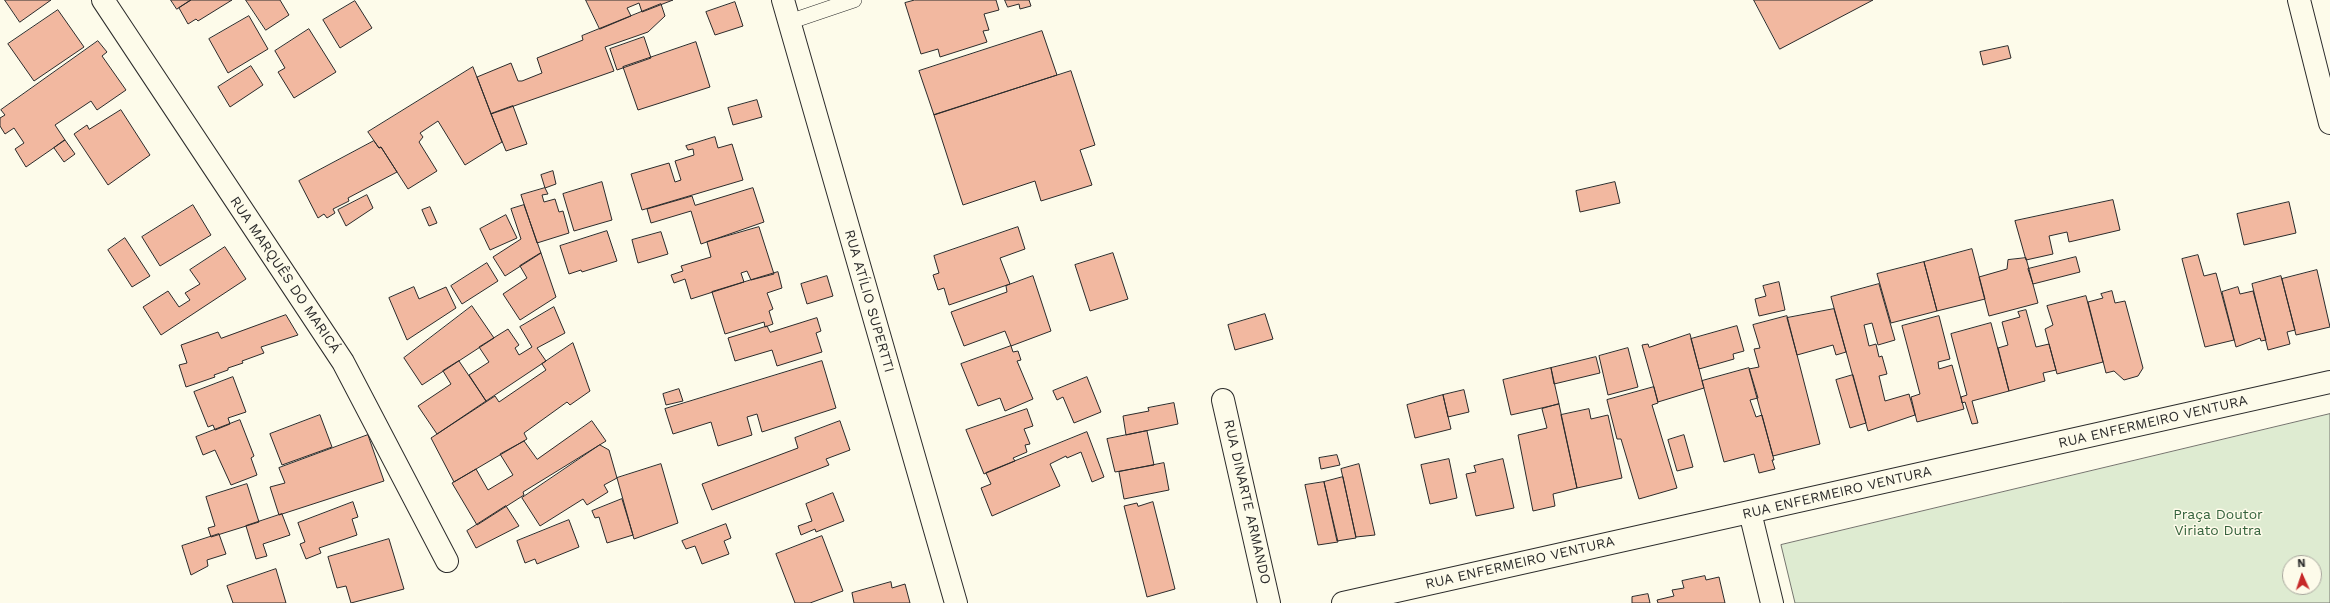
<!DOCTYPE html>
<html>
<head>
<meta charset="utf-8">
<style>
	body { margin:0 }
	#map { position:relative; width:2330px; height:603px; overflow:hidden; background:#fdfbea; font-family:"Work Sans",sans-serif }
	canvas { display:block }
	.north { position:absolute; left:2282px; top:555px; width:40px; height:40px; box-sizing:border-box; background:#fdfbea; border:1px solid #a9a89e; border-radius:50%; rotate:357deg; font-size:11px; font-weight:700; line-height:16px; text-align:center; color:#2b2b2b }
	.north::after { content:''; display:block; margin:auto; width:14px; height:18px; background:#c62828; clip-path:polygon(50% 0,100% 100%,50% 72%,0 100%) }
</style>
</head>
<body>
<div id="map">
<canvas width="2330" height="603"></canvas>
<div class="north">N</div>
</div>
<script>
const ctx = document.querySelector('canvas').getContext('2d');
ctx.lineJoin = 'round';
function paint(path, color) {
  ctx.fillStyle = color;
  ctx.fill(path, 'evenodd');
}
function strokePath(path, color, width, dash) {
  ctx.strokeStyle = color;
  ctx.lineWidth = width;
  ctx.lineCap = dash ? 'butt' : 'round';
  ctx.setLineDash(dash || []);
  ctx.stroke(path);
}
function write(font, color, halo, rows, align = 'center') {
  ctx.font = font + ' "Work Sans",sans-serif';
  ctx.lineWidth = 3;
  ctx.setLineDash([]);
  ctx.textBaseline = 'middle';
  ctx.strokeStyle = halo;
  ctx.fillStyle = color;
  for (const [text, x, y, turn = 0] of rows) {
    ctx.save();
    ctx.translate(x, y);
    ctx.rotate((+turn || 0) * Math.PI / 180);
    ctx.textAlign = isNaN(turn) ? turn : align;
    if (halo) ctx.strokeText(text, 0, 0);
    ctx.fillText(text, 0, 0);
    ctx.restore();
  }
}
const green = new Path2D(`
	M2330,414V603H1795L1781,545ZM2290,563H2314V587H2290Z`);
const building = new Path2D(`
	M5,0H51L20,22Z
	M171,0H191L177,9Z
	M191,0H232L198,21L196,19L188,24L179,8Z
	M246,0H280L289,15L266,30Z
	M586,0H673L642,12L639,3L627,8L631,16L600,29Z
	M915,0H996L999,10L984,14L989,30L983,31L987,42L940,57L938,49L921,54L905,3Z
	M1005,0H1029L1031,6L1020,9L1019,4L1008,7Z
	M1754,0H1873L1780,49Z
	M355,1L372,28L340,48L323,20Z
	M735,2L743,26L715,35L706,12Z
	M661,4L665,16L648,32L605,47L614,71L491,114L477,77L511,63L518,81H522L542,73L537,58L583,40L582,36Z
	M58,10L84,47L34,81L8,44Z
	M249,16L268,49L228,73L209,39Z
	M309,29L336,72L294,98L278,72L285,68L275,51Z
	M1042,31L1057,75L934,115L919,71Z
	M644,37L651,58L617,70L610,49Z
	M98,41L107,52L102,56L126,90L97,110L91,101L55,125L65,140L26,167L15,149L24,143L14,128L5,134L0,126V118L5,115L1,110Z
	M696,42L710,87L638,110L623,67Z
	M2008,46L2011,58L1983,65L1980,52Z
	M251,66L263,85L230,107L218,87Z
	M473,67L502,142L465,165L438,121L420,133L423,137L419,142L437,171L408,189L381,147L379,148L368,132Z
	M1071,71L1095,145L1080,150L1092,185L1041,201L1035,181L963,205L934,115Z
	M757,100L762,117L733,125L728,108Z
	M513,106L527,144L506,151L491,114Z
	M121,110L150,155L108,185L74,134L87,125L89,129Z
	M715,137L718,148L732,144L743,180L642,210L631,174L669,163L675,182L681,180L675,161L694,155L693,149L688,150L686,146Z
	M65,140L75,154L64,162L54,148Z
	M374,141L379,148L381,147L397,172L348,198L349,201L333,209L335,213L327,218L324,214L318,218L299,181Z
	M553,171L556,184L545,188L541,175Z
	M602,182L612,220L574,231L563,194Z
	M1615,182L1620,203L1580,212L1576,191Z
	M545,188L548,194L542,195L544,202L555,199L559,212L563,211L569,233L537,243L521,195Z
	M753,188L764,222L701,244L691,211L651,223L647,209L692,196L695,205Z
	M367,195L373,208L346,226L338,210Z
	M2113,200L2120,230L2069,242L2067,232L2049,236L2053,254L2026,260L2015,221Z
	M2289,202L2296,233L2244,245L2237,214Z
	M193,205L211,235L160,266L142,237Z
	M524,205L541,253L505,276L493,257L521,239L511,209Z
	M430,207L437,223L429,226L422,210Z
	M506,215L517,238L490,250L480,229Z
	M759,227L774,274L751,280L747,271L741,273L744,282L691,299L685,279L674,283L671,275L683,271L681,266L711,257L707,242Z
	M1018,227L1025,249L1000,258L1010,284L949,305L944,288L938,290L933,275L939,273L934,256Z
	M607,231L617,261L582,272L581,270L569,274L560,246Z
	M661,232L668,254L638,263L632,240Z
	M125,238L150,276L132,287L108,250Z
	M225,247L246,279L161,335L143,307L168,291L179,307L190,300L185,293L200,284L190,270Z
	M1972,249L1985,299L1937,311L1924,262Z
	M541,253L556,297L520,320L503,294L527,278L520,266Z
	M1113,253L1128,299L1090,311L1075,265Z
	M2198,255L2204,276L2216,273L2234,340L2205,347L2182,259Z
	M2076,257L2080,272L2033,284L2028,269Z
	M2026,258L2038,303L1989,316L1979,277L2007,269L2008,260Z
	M1924,262L1937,311L1891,323L1877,274Z
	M487,263L498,281L462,304L451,286Z
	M2317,270L2330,327L2296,335L2282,279Z
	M778,272L782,288L767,293L773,309L769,311L773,324L765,327L764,322L725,334L712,292Z
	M827,276L833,296L807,304L801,284Z
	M1033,276L1051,331L1011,346L1005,331L964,346L951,312L1007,292L1006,286Z
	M2281,276L2295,330L2287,332L2290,344L2268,350L2252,284Z
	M1779,282L1785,310L1759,316L1755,299L1766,296L1763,286Z
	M1879,284L1895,340L1878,345L1872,323L1864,325L1869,346L1876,344L1879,357L1882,356L1887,374L1879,376L1885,401L1909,394L1915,415L1868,431L1831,297Z
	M414,287L419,299L446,287L456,308L407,340L389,298Z
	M2238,287L2240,294L2253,291L2266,340L2261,341L2260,338L2236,347L2222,292Z
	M2112,291L2115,303L2125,301L2143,368L2138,376L2124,380L2114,371L2106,373L2088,302L2103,298L2101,294Z
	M2086,296L2103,362L2057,374L2045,329L2053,325L2047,306Z
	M472,306L494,338L422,385L404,358Z
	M554,307L565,333L537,348L546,361L486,401L469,375L489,362L479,347L508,329L519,345L515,348L519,355L532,347L520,327Z
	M1834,309L1846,352L1836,355L1833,345L1797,355L1787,318Z
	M2026,310L2036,347L2049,344L2056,370L2043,373L2045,381L2009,391L1998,348L2008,345L2002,322L2020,317L2018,312Z
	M1265,314L1273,339L1235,350L1228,325Z
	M286,315L298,335L261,347L264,353L242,361L243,363L228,368V370L214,375L215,377L186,387L179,365L187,363L181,345L218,332L221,338Z
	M1787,316L1820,444L1773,456L1749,369L1759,367L1754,349L1760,348L1753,325Z
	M1939,316L1950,359L1938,362L1939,369L1952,365L1964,409L1917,422L1911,397L1920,394L1902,326Z
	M817,318L821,331L816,333L822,352L777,366L772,350L735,361L728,338L767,326L770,332Z
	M1991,323L2009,391L1972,401L1978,423L1972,424L1965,402L1962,403L1961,397L1967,395L1951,334Z
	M1737,326L1744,351L1733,354L1734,359L1699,369L1691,339Z
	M1690,334L1704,388L1658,402L1642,345L1648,344L1649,347Z
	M573,343L590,391L570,405L567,402L524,433L527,439L454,482L431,438L495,396L499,402L546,370L542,364Z
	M1011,346L1013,352L1018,351L1021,360L1017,361L1033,399L1005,411L1000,398L978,406L961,364Z
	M1628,348L1638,387L1608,395L1599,356Z
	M1596,357L1600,373L1554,384L1551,368Z
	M459,361L486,401L437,434L418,406L451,384L443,371Z
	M822,361L836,408L762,432L757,414L747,417L752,435L718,446L711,422L673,434L665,409Z
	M1551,368L1559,404L1511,415L1503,380Z
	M1749,368L1758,398L1750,400L1756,417L1762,415L1774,460H1772L1775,469L1759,473L1754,454L1724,462L1702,381Z
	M1853,375L1866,423L1850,428L1836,380Z
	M233,377L246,412L228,418L230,424L215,430L213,425L208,427L194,392Z
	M1087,377L1101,412L1074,423L1063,397L1057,400L1053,391Z
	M1654,387L1658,403L1652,405L1677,488L1639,499L1621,439H1617L1607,400Z
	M679,389L683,401L666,405L663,394Z
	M1464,390L1469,412L1448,417L1443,395Z
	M1443,395L1451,429L1415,438L1407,405Z
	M1174,403L1178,424L1126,435L1123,416L1149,411L1148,408Z
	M1559,404L1577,488L1553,494L1555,506L1533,511L1518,435L1547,428L1542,409Z
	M1027,409L1033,426L1024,429L1030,444L1025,445L1027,452L1013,458L1015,461L984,474L966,430Z
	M1589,409L1591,419L1608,415L1622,478L1577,488L1561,415Z
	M320,415L332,447L282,465L270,434Z
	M240,420L254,456L251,458L257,475L231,485L215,450L203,455L196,437Z
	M592,421L606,441L523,492L524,495L477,525L452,483L476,469L488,490L513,475L500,454L524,441L537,459Z
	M840,421L850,450L826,459L829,465L712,510L702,484L798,448L795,438Z
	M1147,431L1154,465L1115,472L1107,439Z
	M1087,432L1104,477L1092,482L1081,452L1067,458L1066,456L1050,464L1060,486L992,516L981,488L991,484L986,473Z
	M368,435L384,481L279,515L270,487L285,483L279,468Z
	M1684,435L1693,467L1677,471L1668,440Z
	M600,445L609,450L617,478L604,485L608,492L587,505L583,499L540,526L522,498Z
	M1337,455L1340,465L1321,469L1319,458Z
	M1449,459L1457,498L1430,504L1421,465Z
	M1503,459L1514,508L1476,516L1466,474L1476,472L1474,466Z
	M1164,463L1169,490L1124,499L1119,472Z
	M661,464L678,523L634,539L617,478Z
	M1359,464L1375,535L1356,537L1341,469Z
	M1343,477L1356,538L1337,541L1324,482Z
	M1324,482L1338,542L1318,545L1305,485Z
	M247,484L259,522L211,537L208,528L215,526L206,497Z
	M833,493L844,521L816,532L815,529L801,535L798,526L812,521L806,504Z
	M622,499L633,535L607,543L599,517L595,518L592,511Z
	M353,502L358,517L352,519L357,535L319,548L321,553L306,559L300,544L305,542L298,523Z
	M1153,502L1175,589L1147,597L1124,506L1137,503L1138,506Z
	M506,506L519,526L476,548L467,531Z
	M282,514L290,535L263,544L267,556L256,559L246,526Z
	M569,520L579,547L537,564L535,559L525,563L517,541Z
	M726,524L731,538L724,541L729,554L702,564L695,546L686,549L682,541Z
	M219,534L226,554L207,560L208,566L191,575L182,546Z
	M822,536L843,591L810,603H795L776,554Z
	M389,539L404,589L351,603L346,586L337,588L328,557Z
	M276,569L286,603H233L227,586Z
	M1705,576L1706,580L1719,577L1725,603H1658L1657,600L1674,596L1672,590L1684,588L1682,581Z
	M891,582L892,588L905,584L910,603H854L852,593Z
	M1648,594L1650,603H1632V597Z`);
const lane = new Path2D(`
	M789,22L854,0`);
const street = new Path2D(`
	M103,0L343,362L447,561
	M2299,0L2330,123
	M1223,400L1269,603
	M1750,512L1772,603
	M1343,603L2330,382`);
const secondary = new Path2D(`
	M783,0L956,603`);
const streetNames = [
	["RUA MARQUÊS DO MARICÁ",285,275,56],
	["RUA ATÍLIO SUPERTTI",869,301,74],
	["RUA ENFERMEIRO VENTURA",2153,422,-13],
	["RUA ENFERMEIRO VENTURA",1837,493,-13],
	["RUA DINARTE ARMANDO",1247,502,77],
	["RUA ENFERMEIRO VENTURA",1520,563,-13]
];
const parkNames = [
	["Praça Doutor",2218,515],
	["Viriato Dutra",2218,531]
];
paint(green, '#deebd1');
strokePath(green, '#74746e', 1);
paint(building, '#f2b8a0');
strokePath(building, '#2b2b2b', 1);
strokePath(lane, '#2b2b2b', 16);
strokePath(street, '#2b2b2b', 24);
strokePath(secondary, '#2b2b2b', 24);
strokePath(lane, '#fdfbea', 15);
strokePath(street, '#fdfbea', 22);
strokePath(secondary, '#fdfbea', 22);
write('14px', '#2b2b2b', '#fdfbea', streetNames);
write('14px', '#34623c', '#fdfbea', parkNames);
</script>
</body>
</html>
